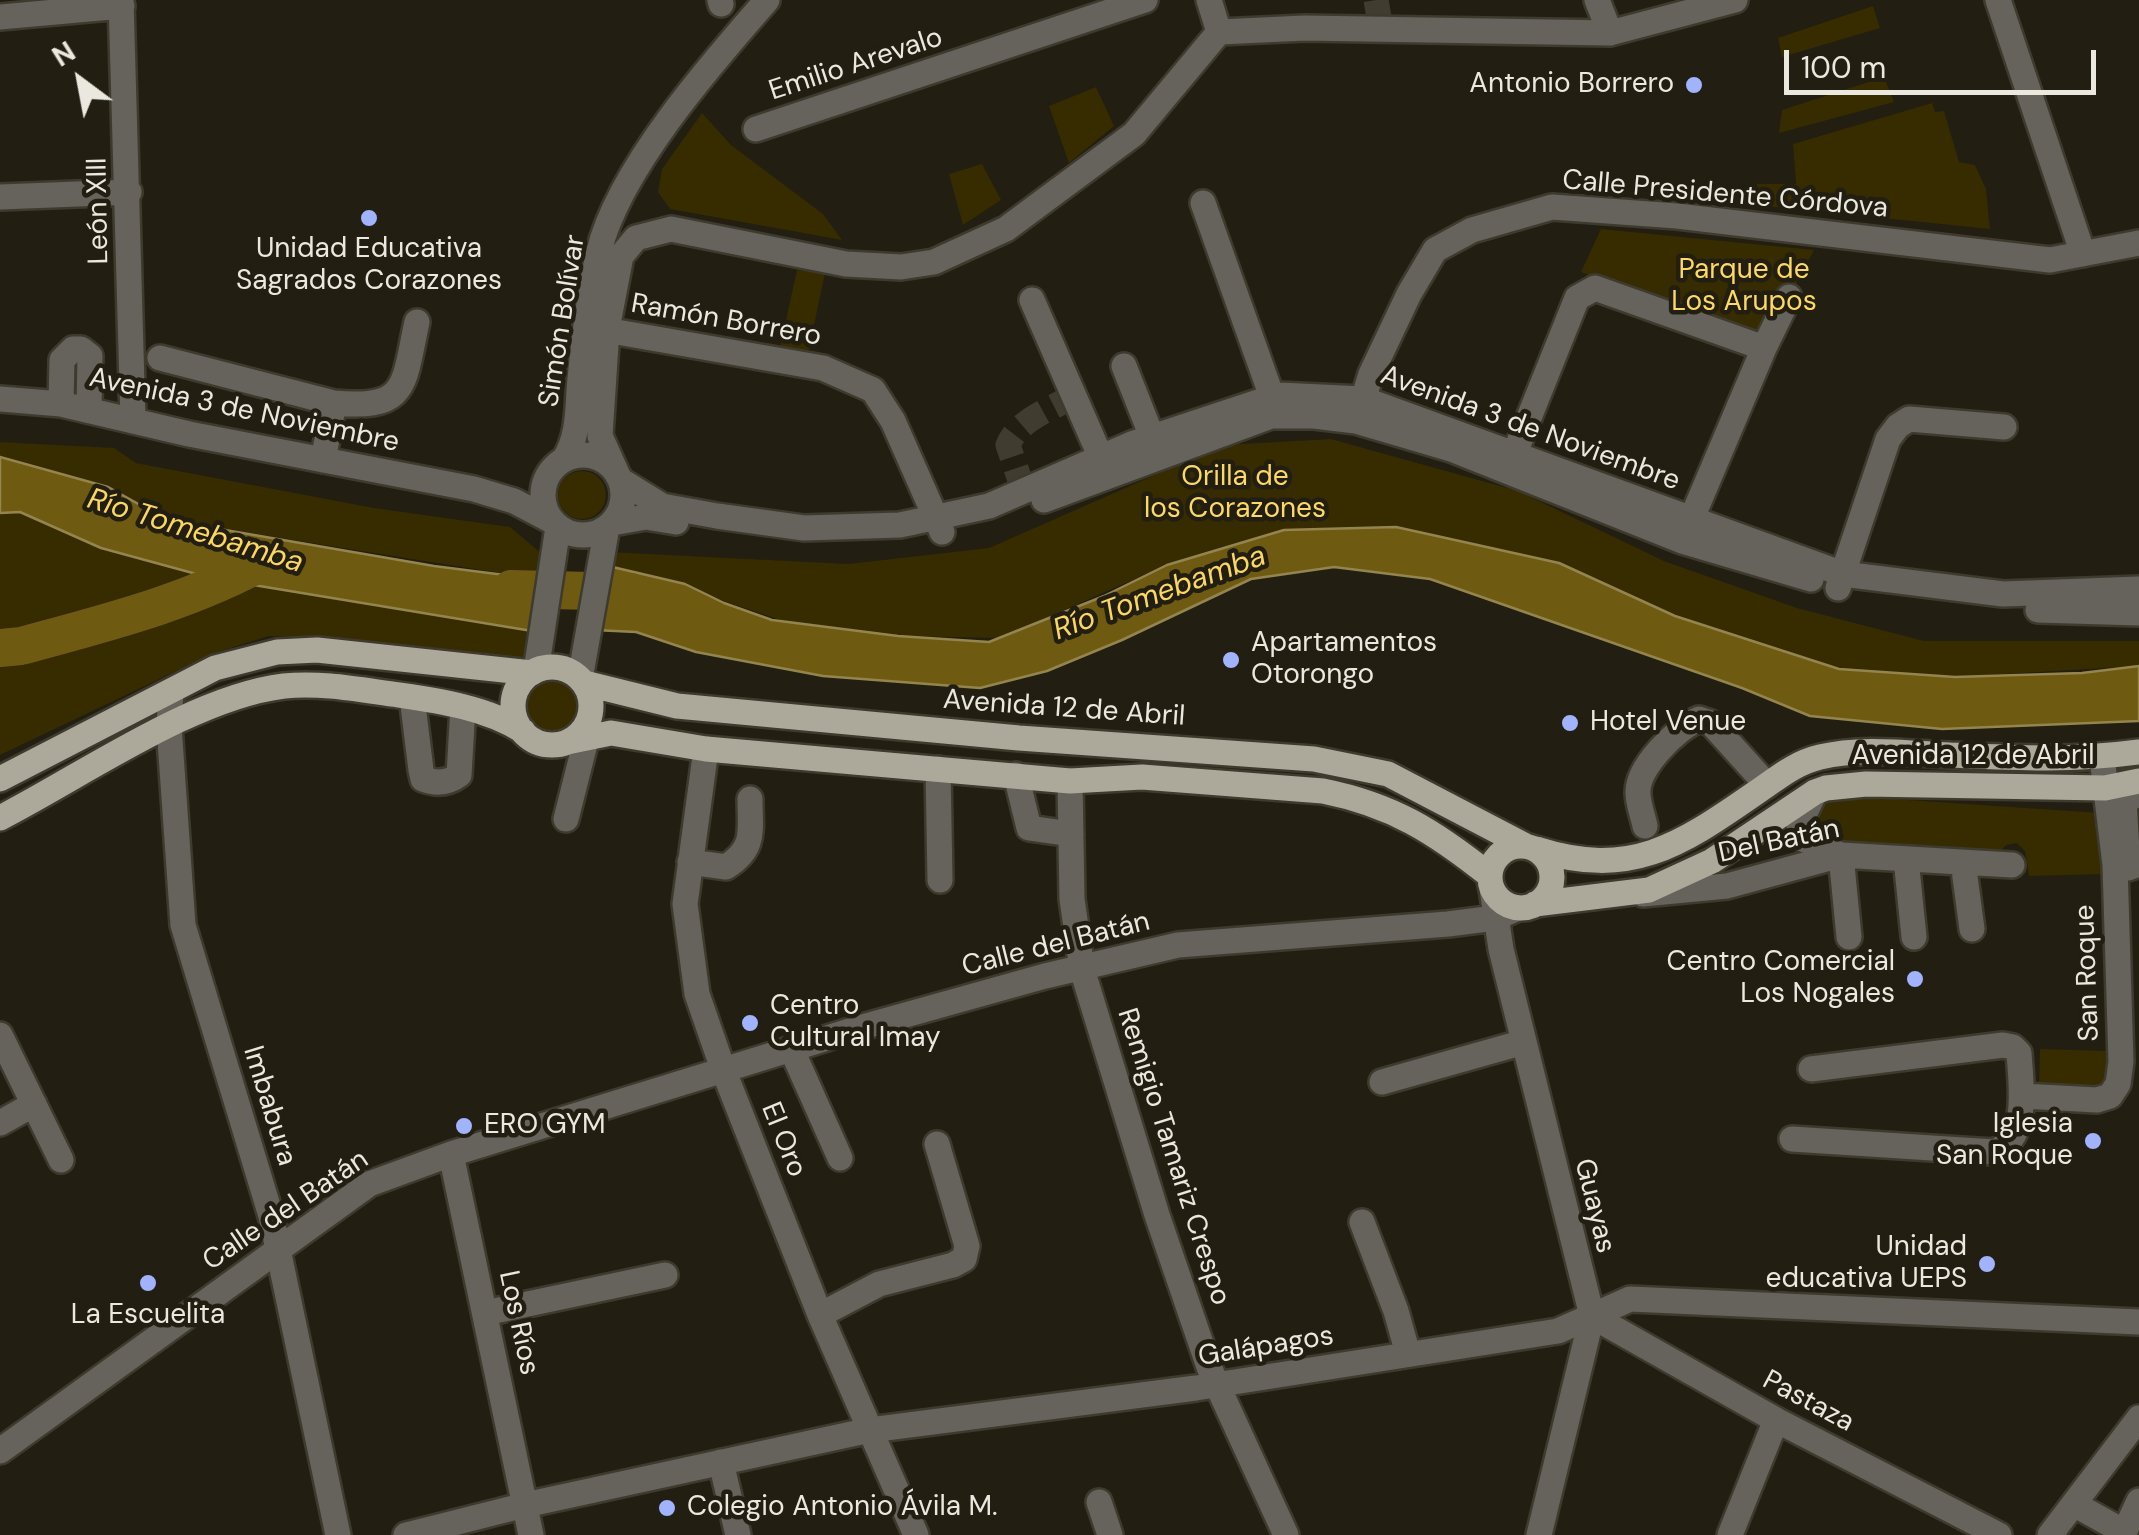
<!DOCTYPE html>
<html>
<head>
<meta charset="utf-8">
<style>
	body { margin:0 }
	#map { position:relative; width:2139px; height:1535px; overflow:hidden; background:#221e11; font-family:"DM Sans",sans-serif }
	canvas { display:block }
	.north { position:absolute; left:30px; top:30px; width:100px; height:100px; -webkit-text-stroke:8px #221e11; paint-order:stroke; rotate:328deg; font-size:28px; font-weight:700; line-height:40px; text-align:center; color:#ebe8df }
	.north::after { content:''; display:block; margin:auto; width:35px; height:45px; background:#ebe8df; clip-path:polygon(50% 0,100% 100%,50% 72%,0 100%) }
	.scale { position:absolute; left:1784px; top:50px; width:312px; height:45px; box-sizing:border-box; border:5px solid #ebe8df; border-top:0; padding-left:12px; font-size:30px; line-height:35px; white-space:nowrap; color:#ebe8df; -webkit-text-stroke:8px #221e11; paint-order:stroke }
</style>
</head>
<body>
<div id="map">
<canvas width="2139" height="1535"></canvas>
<div class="north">N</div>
<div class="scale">100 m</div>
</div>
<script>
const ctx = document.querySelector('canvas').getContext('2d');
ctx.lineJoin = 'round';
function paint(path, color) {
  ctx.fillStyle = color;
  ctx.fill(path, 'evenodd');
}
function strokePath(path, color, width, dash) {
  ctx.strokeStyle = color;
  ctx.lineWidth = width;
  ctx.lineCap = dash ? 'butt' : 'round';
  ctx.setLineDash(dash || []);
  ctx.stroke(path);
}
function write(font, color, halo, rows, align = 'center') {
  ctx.font = font + ' "DM Sans",sans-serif';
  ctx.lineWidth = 9;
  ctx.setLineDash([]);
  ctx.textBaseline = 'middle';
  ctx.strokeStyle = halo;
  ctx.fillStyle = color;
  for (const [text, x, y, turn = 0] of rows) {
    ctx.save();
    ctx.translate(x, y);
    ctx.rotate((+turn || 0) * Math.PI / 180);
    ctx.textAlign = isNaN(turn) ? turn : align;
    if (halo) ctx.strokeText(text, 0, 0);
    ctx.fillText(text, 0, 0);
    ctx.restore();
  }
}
const green = new Path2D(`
	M1873,6L1880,28L1782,57L1778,38Z
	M1884,77L1894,102L1779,133L1782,110Z
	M1096,87L1114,126L1069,163L1049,106Z
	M1932,103L1935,112L1944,111L1959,162L1975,165L1986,189L1990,229L1756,205L1757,184H1796L1793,144Z
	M702,113L731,145L823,214L842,240L670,209L658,192L662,169Z
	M982,164L1001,200L963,225L949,174Z
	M1601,229L1814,250L1765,343L1581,272Z
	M797,270L825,273L808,354L780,347Z
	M1331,439L1518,491L1664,561L1797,608L1924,641H2139V666L1955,677L1839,669L1675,616L1559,563L1396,527L1284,530L1167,565L1000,638L898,636L786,622L712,597L685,584L608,566L609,552L848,564L989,548L1223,445Z
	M0,442L114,448L136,463L374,508L510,527L548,559L544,580L167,520L0,457Z
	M558 495a24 24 0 1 1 48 0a24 24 0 1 1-48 0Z
	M20,512L101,548L374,603L532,631L528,660L367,641L269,636L214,653L0,755V513Z
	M517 706a35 35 0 1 1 70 0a35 35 0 1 1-70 0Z
	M1849,796L2100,813L2106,874L2029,876L2025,851L2017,843L2006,845L2000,852L1845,843L1817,837L1813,826L1815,813L1827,803Z
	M2040,1049L2107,1051L2106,1091L2039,1088Z`);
const water = new Path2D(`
	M0,457L108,487L167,520L434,566L544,580L532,631L211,578L101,548L20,512L0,513Z
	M1396,527L1559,563L1675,616L1839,669L1955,677L2082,673L2139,666V721L1942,729L1810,716L1742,688L1430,579L1334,567L1251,579L1122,640L1047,671L980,688L823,676L696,652L636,632L594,630L604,565L685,584L724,603L772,620L898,636L989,642L1104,596L1167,565L1284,530Z`);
const river = new Path2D(`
	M511,589L631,592
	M0,648L21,646C105,623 191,602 267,559`);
const minorTunnel = new Path2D(`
	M1376,0L1381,29
	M1024,492L1008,445C1018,420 1051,409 1074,396`);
const minor = new Path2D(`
	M121,0L133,420
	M720,0L721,4
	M1209,0L1219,32
	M1597,0L1610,33
	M1998,0L2083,254
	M0,17L122,6
	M756,129L1145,0
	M0,197L129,192
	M1203,203L1272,397L1271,411
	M1032,300L1108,474
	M594,328L823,368L873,390L893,421L942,532
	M160,358L334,403L323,460
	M1124,366L1152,437
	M0,399L61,404L189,434L474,489L514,501L552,521
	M334,403C409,410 403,385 417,322
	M61,404L62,360L73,349H81L90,356L89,409
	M1358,416L1371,374L1409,294L1435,250L1472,230L1552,207L1677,216L2050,260L2139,243
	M543 495a40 40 0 1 1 80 0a40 40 0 1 1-80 0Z
	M564,460C580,434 577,408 580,379C584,337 589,292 599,251C619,169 711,64 767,0
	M1510,465L1577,298L1595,288L1764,348
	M618,476L600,436L607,329L621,256L636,238L671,229L846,264L901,267L934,262L1006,229L1134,134L1219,32L1305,28L1610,33L1735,0
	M620,480L662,506L717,516L804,528L900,525L989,506L1134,443L1279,395L1363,399L1843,574L2003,594L2139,589
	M1044,500L1271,416H1314L1356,421L1451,449L1682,541L1811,579
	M612,523L646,517L676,522
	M1686,532L1764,348L1789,297
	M1838,588L1888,439L1898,426L1909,419L2004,427
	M2038,610L2139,613
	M536,671L558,527
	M580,679L607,527
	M171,691L169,726L183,925L271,1216L338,1535
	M412,697L421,770L423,779C436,784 448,783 459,775L463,707
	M706,749L685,904L697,994L723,1069L820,1315L916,1535
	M938,769L940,880
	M1016,775L1029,828L1071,834
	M1070,781L1072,899L1082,969L1157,1215L1209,1367L1286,1535
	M1815,792L1799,825L1805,840L1841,855
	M2139,794L2124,801L2128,868L2139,864
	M566,819L587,736
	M1645,826C1643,816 1638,804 1638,793C1637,767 1677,728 1699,719L1711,723L1767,785
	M1841,855L1849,937
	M1906,859L1914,937
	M690,862L726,867C756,848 750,831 750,799
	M1963,862L1972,929
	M1492,889L1501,949L1592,1316L1539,1535
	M1643,894L1727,886L1841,855L2012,865
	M0,1035L61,1160
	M791,1048L840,1158
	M1382,1082L1524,1042
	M2022,1096L2097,1100L2110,1096L2118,1084L2121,1062L2115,865L2102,757
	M0,1123L34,1104
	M1792,1139L1994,1152C2030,1138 2021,1085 2019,1053L2013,1047L2003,1045L1811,1069
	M451,1154L531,1535
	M1362,1222L1396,1311L1408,1354
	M485,1313L665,1275
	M820,1315L879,1284L953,1265L964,1259L967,1246L937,1144
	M1592,1316L1776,1420L1999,1535
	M0,1451L369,1184L451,1154L866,1026L1045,976L1178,945L1448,924L1495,918L1518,908
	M721,1462L738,1535
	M1099,1502L1110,1535
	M2074,1504L2124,1532
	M406,1535L525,1505L870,1430L1196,1388L1558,1331L1630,1299L2139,1322
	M1730,1535L1776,1420
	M2050,1535L2139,1418
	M2123,1535L2139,1501`);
const major = new Path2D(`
	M513 706a39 39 0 1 1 78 0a39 39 0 1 1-78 0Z
	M584,683L677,706L1019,738L1314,759L1388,774L1524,845
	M567,742L611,733L706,749L1070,781L1142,777L1323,791C1393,805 1435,832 1489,875
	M0,779L215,668L277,652L317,650L532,673
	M0,818C82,776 193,697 284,686C322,682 361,690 399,695C440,701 487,708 523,731
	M1490 877a31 31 0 1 1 62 0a31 31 0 1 1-62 0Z
	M1536,849C1630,879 1679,846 1754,794C1775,780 1794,763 1820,757C1861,747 1906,753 1949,755C2016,758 2072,761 2139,752
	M1535,904L1649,890L1712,861L1815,792L1826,788L1866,784L2105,788L2139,781`);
const markers = [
	[1694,85,10,"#a1b3fd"],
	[369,218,10,"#a1b3fd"],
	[1231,660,10,"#a1b3fd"],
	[1570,723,10,"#a1b3fd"],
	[1915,979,10,"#a1b3fd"],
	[750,1023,10,"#a1b3fd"],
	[464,1126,10,"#a1b3fd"],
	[2093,1141,10,"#a1b3fd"],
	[1987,1264,10,"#a1b3fd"],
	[148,1283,10,"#a1b3fd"],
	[667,1508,10,"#a1b3fd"]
];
const streetNames = [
	["Emilio Arevalo",856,65,-18],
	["Calle Presidente Córdova",1725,195,5],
	["León XIII",99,211,-91],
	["Simón Bolívar",563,321,-81],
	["Ramón Borrero",726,321,10],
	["Avenida 3 de Noviembre",244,411,12],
	["Avenida 3 de Noviembre",1530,429,20],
	["Avenida 12 de Abril",1064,709,4],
	["Avenida 12 de Abril",1973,757],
	["Del Batán",1779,842,-12],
	["Calle del Batán",1056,945,-14],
	["San Roque",2088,973,-92],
	["Imbabura",269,1106,73],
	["El Oro",783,1140,68],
	["Remigio Tamariz Crespo",1173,1157,72],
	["Guayas",1594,1206,76],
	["Calle del Batán",286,1211,-34],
	["Los Ríos",518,1323,78],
	["Galápagos",1266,1347,-9],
	["Pastaza",1808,1402,28]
];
const poiNames = [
	["Antonio Borrero",1674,85,"right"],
	["Unidad Educativa",369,250,"center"],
	["Sagrados Corazones",369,282,"center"],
	["Apartamentos",1251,644],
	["Otorongo",1251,676],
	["Hotel Venue",1590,723],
	["Centro Comercial",1895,963,"right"],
	["Los Nogales",1895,995,"right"],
	["Centro",770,1007],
	["Cultural Imay",770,1039],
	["Iglesia",2073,1125,"right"],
	["San Roque",2073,1157,"right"],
	["ERO GYM",484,1126],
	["Unidad",1967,1248,"right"],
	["educativa UEPS",1967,1280,"right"],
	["La Escuelita",148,1316,"center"],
	["Colegio Antonio Ávila M.",687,1508]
];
const parkNames = [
	["Parque de",1744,271],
	["Los Arupos",1744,303],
	["Orilla de",1235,478],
	["los Corazones",1235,510]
];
const waterNames = [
	["Río Tomebamba",195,532,17],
	["Río Tomebamba",1160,594,-20]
];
paint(green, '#372b00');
paint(water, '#6e5a10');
strokePath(water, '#94854e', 2.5);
strokePath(river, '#6e5a10', 38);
strokePath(minorTunnel, '#403c30', 25, [25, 12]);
strokePath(minor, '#3e3a2e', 30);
strokePath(major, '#3e3a2e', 30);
strokePath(minor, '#65635c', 25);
strokePath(major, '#ada99a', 25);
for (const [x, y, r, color] of markers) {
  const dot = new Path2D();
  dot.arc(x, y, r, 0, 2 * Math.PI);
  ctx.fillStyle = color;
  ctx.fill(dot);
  strokePath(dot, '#221e11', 4);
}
write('28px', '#ebe8df', '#221e11', streetNames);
write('28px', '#ebe8df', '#221e11', poiNames, 'left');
write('28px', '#fcd960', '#221e11', parkNames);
write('italic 30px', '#fad75e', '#221e11', waterNames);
</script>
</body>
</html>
